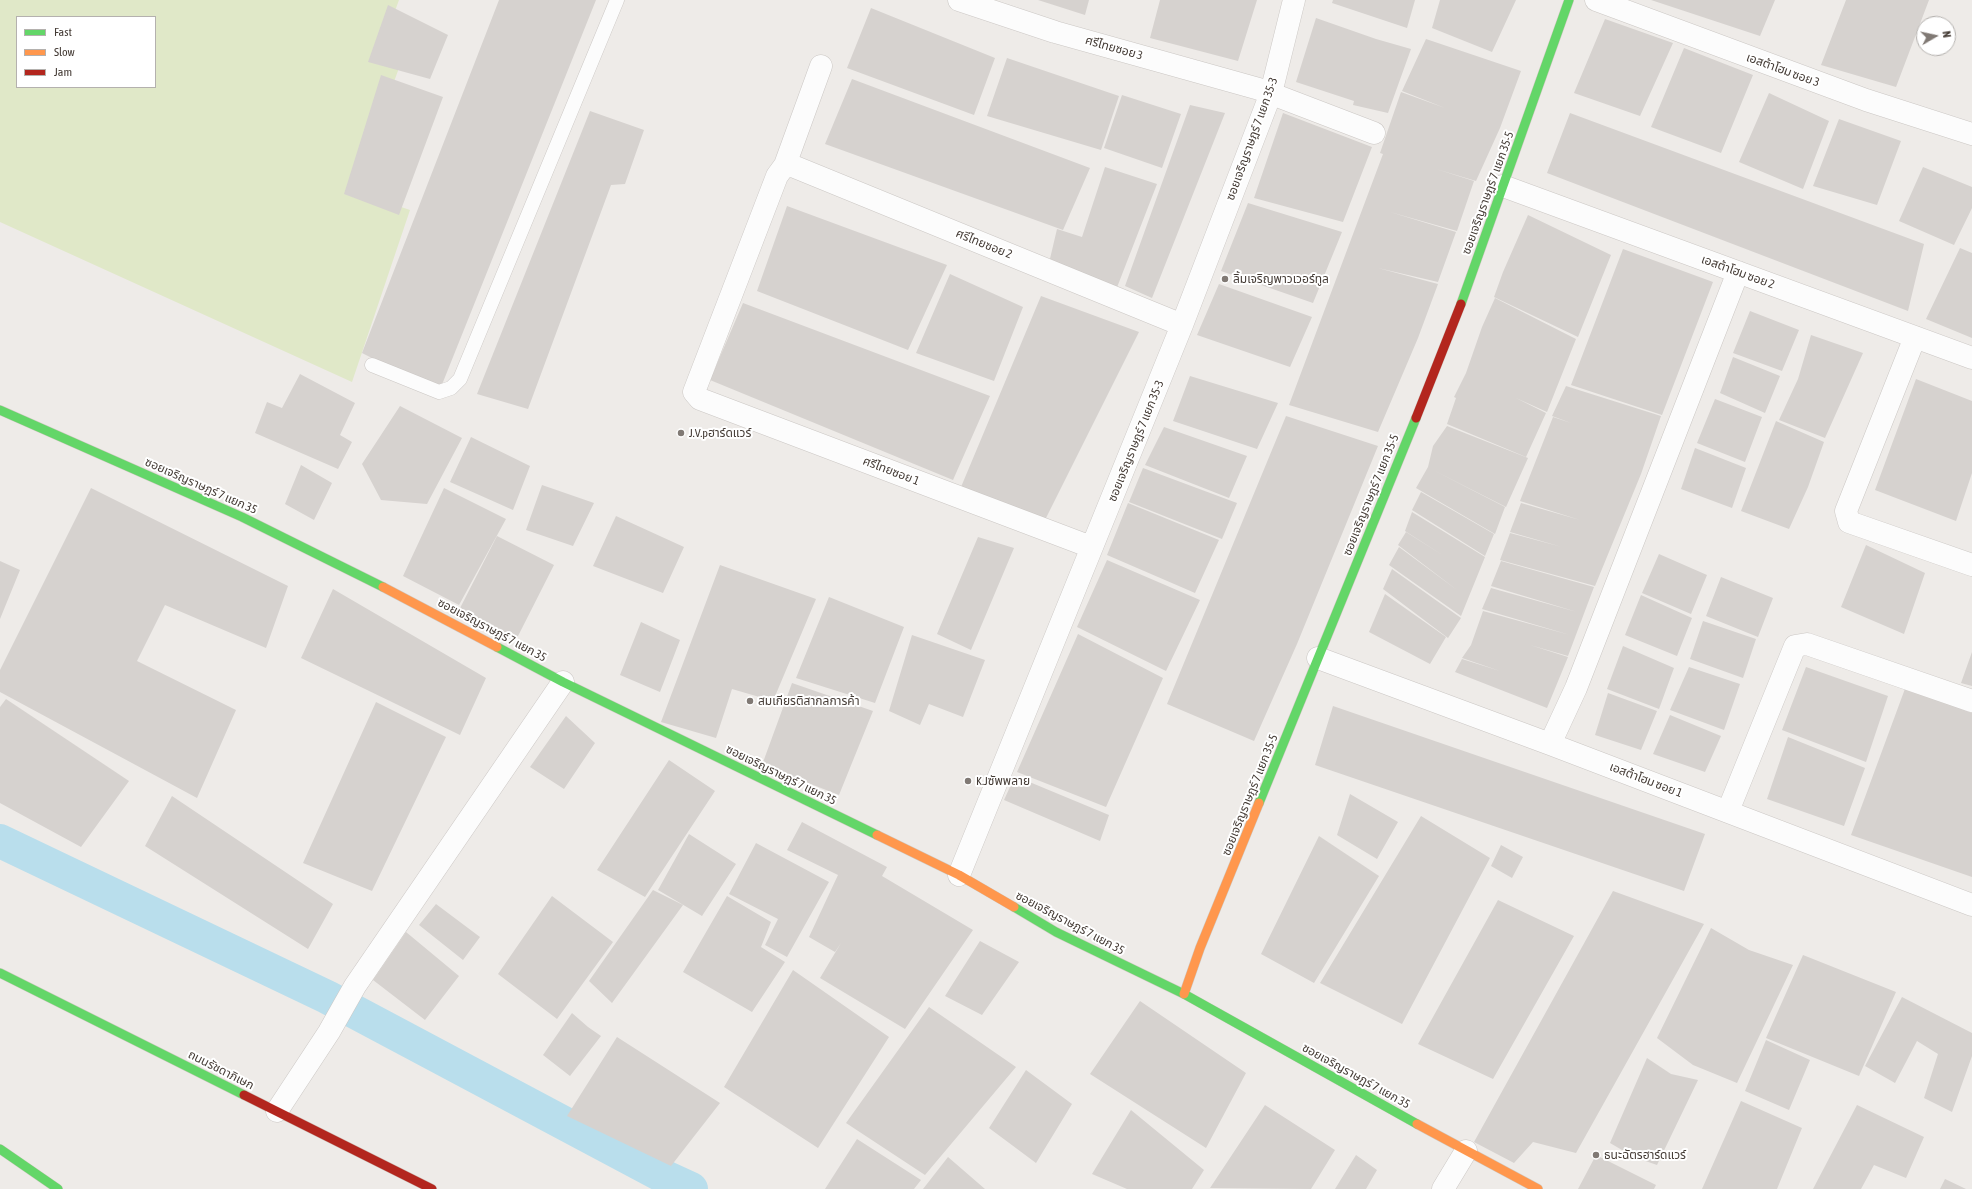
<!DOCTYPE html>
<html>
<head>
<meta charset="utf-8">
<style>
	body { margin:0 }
	#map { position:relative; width:1972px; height:1189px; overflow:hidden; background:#eeebe8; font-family:"Asap Condensed",sans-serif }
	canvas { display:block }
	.legend { position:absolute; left:16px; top:16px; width:140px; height:72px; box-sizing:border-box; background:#fff; border:1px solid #b4b1ae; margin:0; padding:5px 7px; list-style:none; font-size:12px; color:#443b35 }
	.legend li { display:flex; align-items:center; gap:8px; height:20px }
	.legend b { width:20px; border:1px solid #b4b1ae }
	.north { position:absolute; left:1916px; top:16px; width:40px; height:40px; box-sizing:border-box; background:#fff; border:1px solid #b4b1ae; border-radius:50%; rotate:81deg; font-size:11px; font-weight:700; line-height:16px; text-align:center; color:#443b35 }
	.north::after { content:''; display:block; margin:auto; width:14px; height:18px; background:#807974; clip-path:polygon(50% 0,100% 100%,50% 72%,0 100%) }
</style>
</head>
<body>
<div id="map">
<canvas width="1972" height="1189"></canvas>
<ul class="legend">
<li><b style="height:5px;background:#63d668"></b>Fast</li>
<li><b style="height:5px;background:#ff974d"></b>Slow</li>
<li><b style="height:5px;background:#b3261e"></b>Jam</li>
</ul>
<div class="north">N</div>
</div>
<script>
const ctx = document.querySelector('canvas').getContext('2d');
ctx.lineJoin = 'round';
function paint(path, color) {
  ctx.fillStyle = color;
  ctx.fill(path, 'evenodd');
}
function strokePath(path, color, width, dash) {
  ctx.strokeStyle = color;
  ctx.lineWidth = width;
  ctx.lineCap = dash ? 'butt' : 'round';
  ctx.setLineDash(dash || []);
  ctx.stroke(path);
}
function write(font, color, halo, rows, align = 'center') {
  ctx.font = font + ' "Asap Condensed","Noto Sans Thai",sans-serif';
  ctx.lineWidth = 4;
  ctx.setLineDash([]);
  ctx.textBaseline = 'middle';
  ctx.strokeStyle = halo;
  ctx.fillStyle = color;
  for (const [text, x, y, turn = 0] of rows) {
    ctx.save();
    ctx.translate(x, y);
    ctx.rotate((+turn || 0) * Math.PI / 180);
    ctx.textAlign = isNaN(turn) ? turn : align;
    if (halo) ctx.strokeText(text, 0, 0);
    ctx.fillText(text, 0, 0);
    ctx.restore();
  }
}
const green = new Path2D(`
	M0,0H399L378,57L399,68L354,191L410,210L352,382L0,222ZM17,17H155V87H17Z`);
const canal = new Path2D(`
	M0,841L327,997L667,1178L691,1189`);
const building = new Path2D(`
	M499,0H596L439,392L362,353Z
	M1038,0H1089L1085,15Z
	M1160,0H1257L1238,61L1150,38Z
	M1333,0H1415L1407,28L1332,3Z
	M1440,0H1516L1492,52L1432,28Z
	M1651,0H1775L1760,36Z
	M1846,0H1929L1896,87L1821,65Z
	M388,5L448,35L430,79L368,62Z
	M871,8L995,58L974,115L847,68Z
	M1316,18L1376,39L1411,49L1388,113L1353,105L1354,101L1296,82Z
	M1605,19L1673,43L1640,116L1574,93Z
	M1426,39L1521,71L1500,128L1476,181L1436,169L1474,181L1457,231L1390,212L1456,232L1438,282L1378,268L1438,284L1418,338L1378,432L1289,405L1383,154L1380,153L1401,92L1445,108L1402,91Z
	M1684,48L1753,75L1721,153L1651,127Z
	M1007,58L1119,96L1101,150L987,116Z
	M381,75L443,97L399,215L344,194Z
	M852,79L1090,168L1063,230L825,144Z
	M1769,93L1829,121L1803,189L1739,162Z
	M1122,95L1181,114L1162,168L1104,148Z
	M1190,105L1225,113L1152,298L1125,286Z
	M590,111L644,130L625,184L611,185L528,409L477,394Z
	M1283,113L1372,147L1343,222L1254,198Z
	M1570,113L1924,244L1908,311L1547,173Z
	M1839,119L1901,141L1877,205L1813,186Z
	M1105,167L1157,184L1116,290L1049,263L1057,229L1082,237Z
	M1923,167L1972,187V208L1954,245L1899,221Z
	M1248,203L1342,232L1313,303L1221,271Z
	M787,206L947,265L908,350L757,291Z
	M1528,215L1611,255L1578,337L1494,297L1503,272Z
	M1960,248L1972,253V338L1926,319Z
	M1623,249L1713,282L1662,415L1571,385Z
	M950,274L1023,307L994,381L916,353Z
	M1219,284L1312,317L1290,367L1197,335Z
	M1041,296L1139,332L1045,520L961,487Z
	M1495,298L1576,339L1547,412L1516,398L1546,413L1526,457L1447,424L1456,398L1454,397L1466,373L1482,327Z
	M743,303L990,396L953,480L710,380Z
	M1750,311L1799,330L1782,371L1733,353Z
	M1811,335L1863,353L1825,438L1779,420L1798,379Z
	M1733,357L1780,376L1765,413L1720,393Z
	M300,374L355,403L340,435L352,442L338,469L255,433L267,402L282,408Z
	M1190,376L1278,403L1257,449L1173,421Z
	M1916,379L1972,401V473L1956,521L1875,490Z
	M1566,386L1661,416L1641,474L1595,586L1500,560L1510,533L1562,547L1510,532L1521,503L1580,520L1520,501L1553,417L1571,423L1552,416Z
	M1715,399L1762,417L1745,462L1697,443Z
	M400,406L462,438L427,504L381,500L362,464Z
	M1286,416L1378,446L1297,644L1254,741L1167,704Z
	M1776,421L1824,442L1808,487L1789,529L1741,511Z
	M1447,426L1528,458L1506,507L1433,470L1505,507L1495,534L1416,488L1428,467L1433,446Z
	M1164,427L1247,456L1229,498L1145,465Z
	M471,437L530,466L513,510L450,482Z
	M1695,448L1746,468L1732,508L1681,489Z
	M301,465L332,483L314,520L285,504Z
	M1143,468L1237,503L1222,539L1129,502Z
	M542,485L594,503L573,546L526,530Z
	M91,488L288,586L266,648L165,605L137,661L236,710L197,798L0,692V670Z
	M444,488L506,519L459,605L403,576Z
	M1421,492L1494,534L1485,556L1412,510Z
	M1128,503L1219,540L1195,593L1107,555Z
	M1412,512L1485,557L1461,616L1389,565L1399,547L1457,590L1398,545L1406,532L1444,556L1405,531Z
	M616,516L684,547L663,593L593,566Z
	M497,536L554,565L516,640L458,612Z
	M978,537L1014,548L971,650L937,634Z
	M1866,545L1925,573L1904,634L1841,607Z
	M1659,554L1707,575L1691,614L1642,593Z
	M1107,560L1200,600L1166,671L1077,627Z
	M0,561L20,570L0,619Z
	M1501,561L1594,587L1568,656L1530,645L1568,657L1547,708L1455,672L1462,659L1500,671L1462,658L1471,645L1483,611L1570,635L1482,609L1491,588L1577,612L1491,586Z
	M720,565L816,599L773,701L732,689L716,738L661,722Z
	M1392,569L1461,618L1448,638L1383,589Z
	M1721,577L1773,598L1758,637L1706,616Z
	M333,589L486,678L460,735L301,658Z
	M1385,594L1446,637L1430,664L1369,632Z
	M1641,595L1692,618L1677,656L1625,635Z
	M829,597L904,627L875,703L796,678Z
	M1703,621L1756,639L1743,678L1690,659Z
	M641,622L680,640L660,692L620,675Z
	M1078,634L1163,678L1106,807L1017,772Z
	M912,635L985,660L963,717L929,704L920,725L889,711Z
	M1623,646L1674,668L1659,709L1607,689Z
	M1972,652V686L1961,683Z
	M1689,667L1740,684L1724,730L1670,710Z
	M1806,667L1888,696L1866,762L1782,730Z
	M792,683L873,711L839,795L762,765Z
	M1906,686L1972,713V877L1851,835Z
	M1608,693L1657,711L1641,750L1595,735Z
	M6,699L129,781L81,847L0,803V707Z
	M376,702L446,737L372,891L303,863Z
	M1333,706L1705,834L1684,891L1315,765Z
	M1670,715L1721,736L1705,772L1653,754Z
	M566,716L595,743L564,789L530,767Z
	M1788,737L1865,768L1844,826L1767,799Z
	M669,760L715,791L645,897L597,870Z
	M1015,776L1109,815L1100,841L1004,800Z
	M1350,794L1398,822L1377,859L1337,835Z
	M172,796L333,904L308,949L145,846Z
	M1421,816L1490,858L1402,1024L1320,983Z
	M802,822L887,867L882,876L973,930L905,1029L820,978L841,943L835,952L809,937L838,875L787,850Z
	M689,834L736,864L702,916L658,890Z
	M1319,836L1379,876L1314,983L1261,954Z
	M756,843L829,882L787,957L765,945L778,919L729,894Z
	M1501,845L1523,857L1512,878L1491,866Z
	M653,890L683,905L612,1003L589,981Z
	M1613,891L1704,924L1576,1153L1533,1142L1514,1163L1474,1142Z
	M552,896L613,942L557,1019L498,974Z
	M727,896L771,922L761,947L785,962L752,1012L683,972Z
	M1498,900L1574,936L1493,1079L1418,1044Z
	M436,904L480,937L463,960L419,925Z
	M1711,928L1749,950L1793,965L1737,1083L1693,1065L1657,1038Z
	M406,932L459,976L425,1020L373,980Z
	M980,941L1019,962L982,1015L945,996Z
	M1803,955L1896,992L1859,1076L1766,1038Z
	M793,970L889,1037L818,1148L724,1087Z
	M1902,997L1972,1033V1056L1952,1112L1924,1098L1938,1054L1917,1041L1895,1083L1865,1066Z
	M1140,1001L1246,1073L1206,1148L1090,1074Z
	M929,1007L1016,1067L925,1175L846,1123Z
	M572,1013L588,1027L601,1036L570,1076L543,1055Z
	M617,1037L720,1103L671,1166L567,1116Z
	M1766,1040L1810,1060L1789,1110L1745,1091Z
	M1647,1058L1671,1074L1698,1080L1657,1165L1634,1157L1610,1143Z
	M1026,1070L1072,1104L1036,1163L989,1128Z
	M1741,1101L1802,1128L1777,1189H1702Z
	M1265,1105L1335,1150L1311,1189L1210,1188Z
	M1857,1105L1924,1137L1906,1178L1874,1165L1861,1189H1813Z
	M1131,1110L1204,1170L1192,1189H1127L1092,1174Z
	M857,1139L921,1180L914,1189H825Z
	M1356,1155L1377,1170L1366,1189H1335Z
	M1596,1155L1656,1185L1654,1189H1578Z
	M948,1157L985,1189H923Z
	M1945,1179L1966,1189H1940Z`);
const lane = new Path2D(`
	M372,365L439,392L451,388L460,379L617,0`);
const street = new Path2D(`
	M959,0L1055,32L1259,89L1374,133
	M1596,0L1866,100L1972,134
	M821,66L785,165L777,176L694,392L700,399L1091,547
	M785,165L795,167L1182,325
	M1503,186L1972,358
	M1915,337L1846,511L1849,522L1972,565
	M1318,658L1550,744L1972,905
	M1550,744L1576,688L1738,272
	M1728,811L1795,646L1807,644L1972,701
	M959,875L1182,325L1271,93L1294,0
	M277,1111L329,1032L355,986L563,682
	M1443,1189L1466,1151`);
const fast = new Path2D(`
	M1461,304L1569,0
	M0,410L242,517L383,587
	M497,647L563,682L877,835
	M1259,803L1416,418
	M1014,907L1056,932L1184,994L1417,1124
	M0,973L244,1095
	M0,1149L58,1189`);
const slow = new Path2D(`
	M383,587L497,647
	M877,835L959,875L1014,907
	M1184,994L1200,948L1259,803
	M1417,1124L1538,1189`);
const jam = new Path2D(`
	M1416,418L1461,304
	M244,1095L432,1189`);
const markers = [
	[1225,279,4,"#807974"],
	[681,433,4,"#807974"],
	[750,701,4,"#807974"],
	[968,781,4,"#807974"],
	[1596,1155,4,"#807974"]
];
const streetNames = [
	["ศรีไทยซอย 3",1114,48,16],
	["เอสต้าโฮม ซอย 3",1783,70,20],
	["ซอยเจริญราษฎร์ 7 แยก 35-3",1252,139,-70],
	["ซอยเจริญราษฎร์ 7 แยก 35-5",1488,193,-70],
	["ศรีไทยซอย 2",984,244,22],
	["เอสต้าโฮม ซอย 2",1738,272,20],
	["ซอยเจริญราษฎร์ 7 แยก 35-3",1136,441,-68],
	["ศรีไทยซอย 1",891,471,21],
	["ซอยเจริญราษฎร์ 7 แยก 35",201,486,24],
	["ซอยเจริญราษฎร์ 7 แยก 35-5",1371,495,-68],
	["ซอยเจริญราษฎร์ 7 แยก 35",492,630,28],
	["ซอยเจริญราษฎร์ 7 แยก 35",781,775,26],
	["เอสต้าโฮม ซอย 1",1646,780,21],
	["ซอยเจริญราษฎร์ 7 แยก 35-5",1250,795,-68],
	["ซอยเจริญราษฎร์ 7 แยก 35",1070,923,28],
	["ถนนรัชดาภิเษก",221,1070,27],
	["ซอยเจริญราษฎร์ 7 แยก 35",1356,1076,29]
];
const poiNames = [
	["ลิ้มเจริญพาวเวอร์ทูล",1233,279],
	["J.V.pฮาร์ดแวร์",689,433],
	["สมเกียรติสากลการค้า",758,701],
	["K.Jซัพพลาย",976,781],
	["ธนะฉัตรฮาร์ดแวร์",1604,1155]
];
paint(green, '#e0e8c8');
strokePath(canal, '#b9deec', 34);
paint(building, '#d6d2cf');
strokePath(lane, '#cbc7c4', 15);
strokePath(street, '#cbc7c4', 23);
strokePath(fast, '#cfc8c0', 10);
strokePath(slow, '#cfc8c0', 10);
strokePath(jam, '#cfc8c0', 10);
strokePath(lane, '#fcfcfc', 14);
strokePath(street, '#fcfcfc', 22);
strokePath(fast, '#63d668', 9);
strokePath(slow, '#ff974d', 9);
strokePath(jam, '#b3261e', 9);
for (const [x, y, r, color] of markers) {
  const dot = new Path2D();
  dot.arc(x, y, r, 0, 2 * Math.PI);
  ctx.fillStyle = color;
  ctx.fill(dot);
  strokePath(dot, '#fff', 1.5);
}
write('12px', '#443b35', '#fff', streetNames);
write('12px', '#443b35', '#fff', poiNames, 'left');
</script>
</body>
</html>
